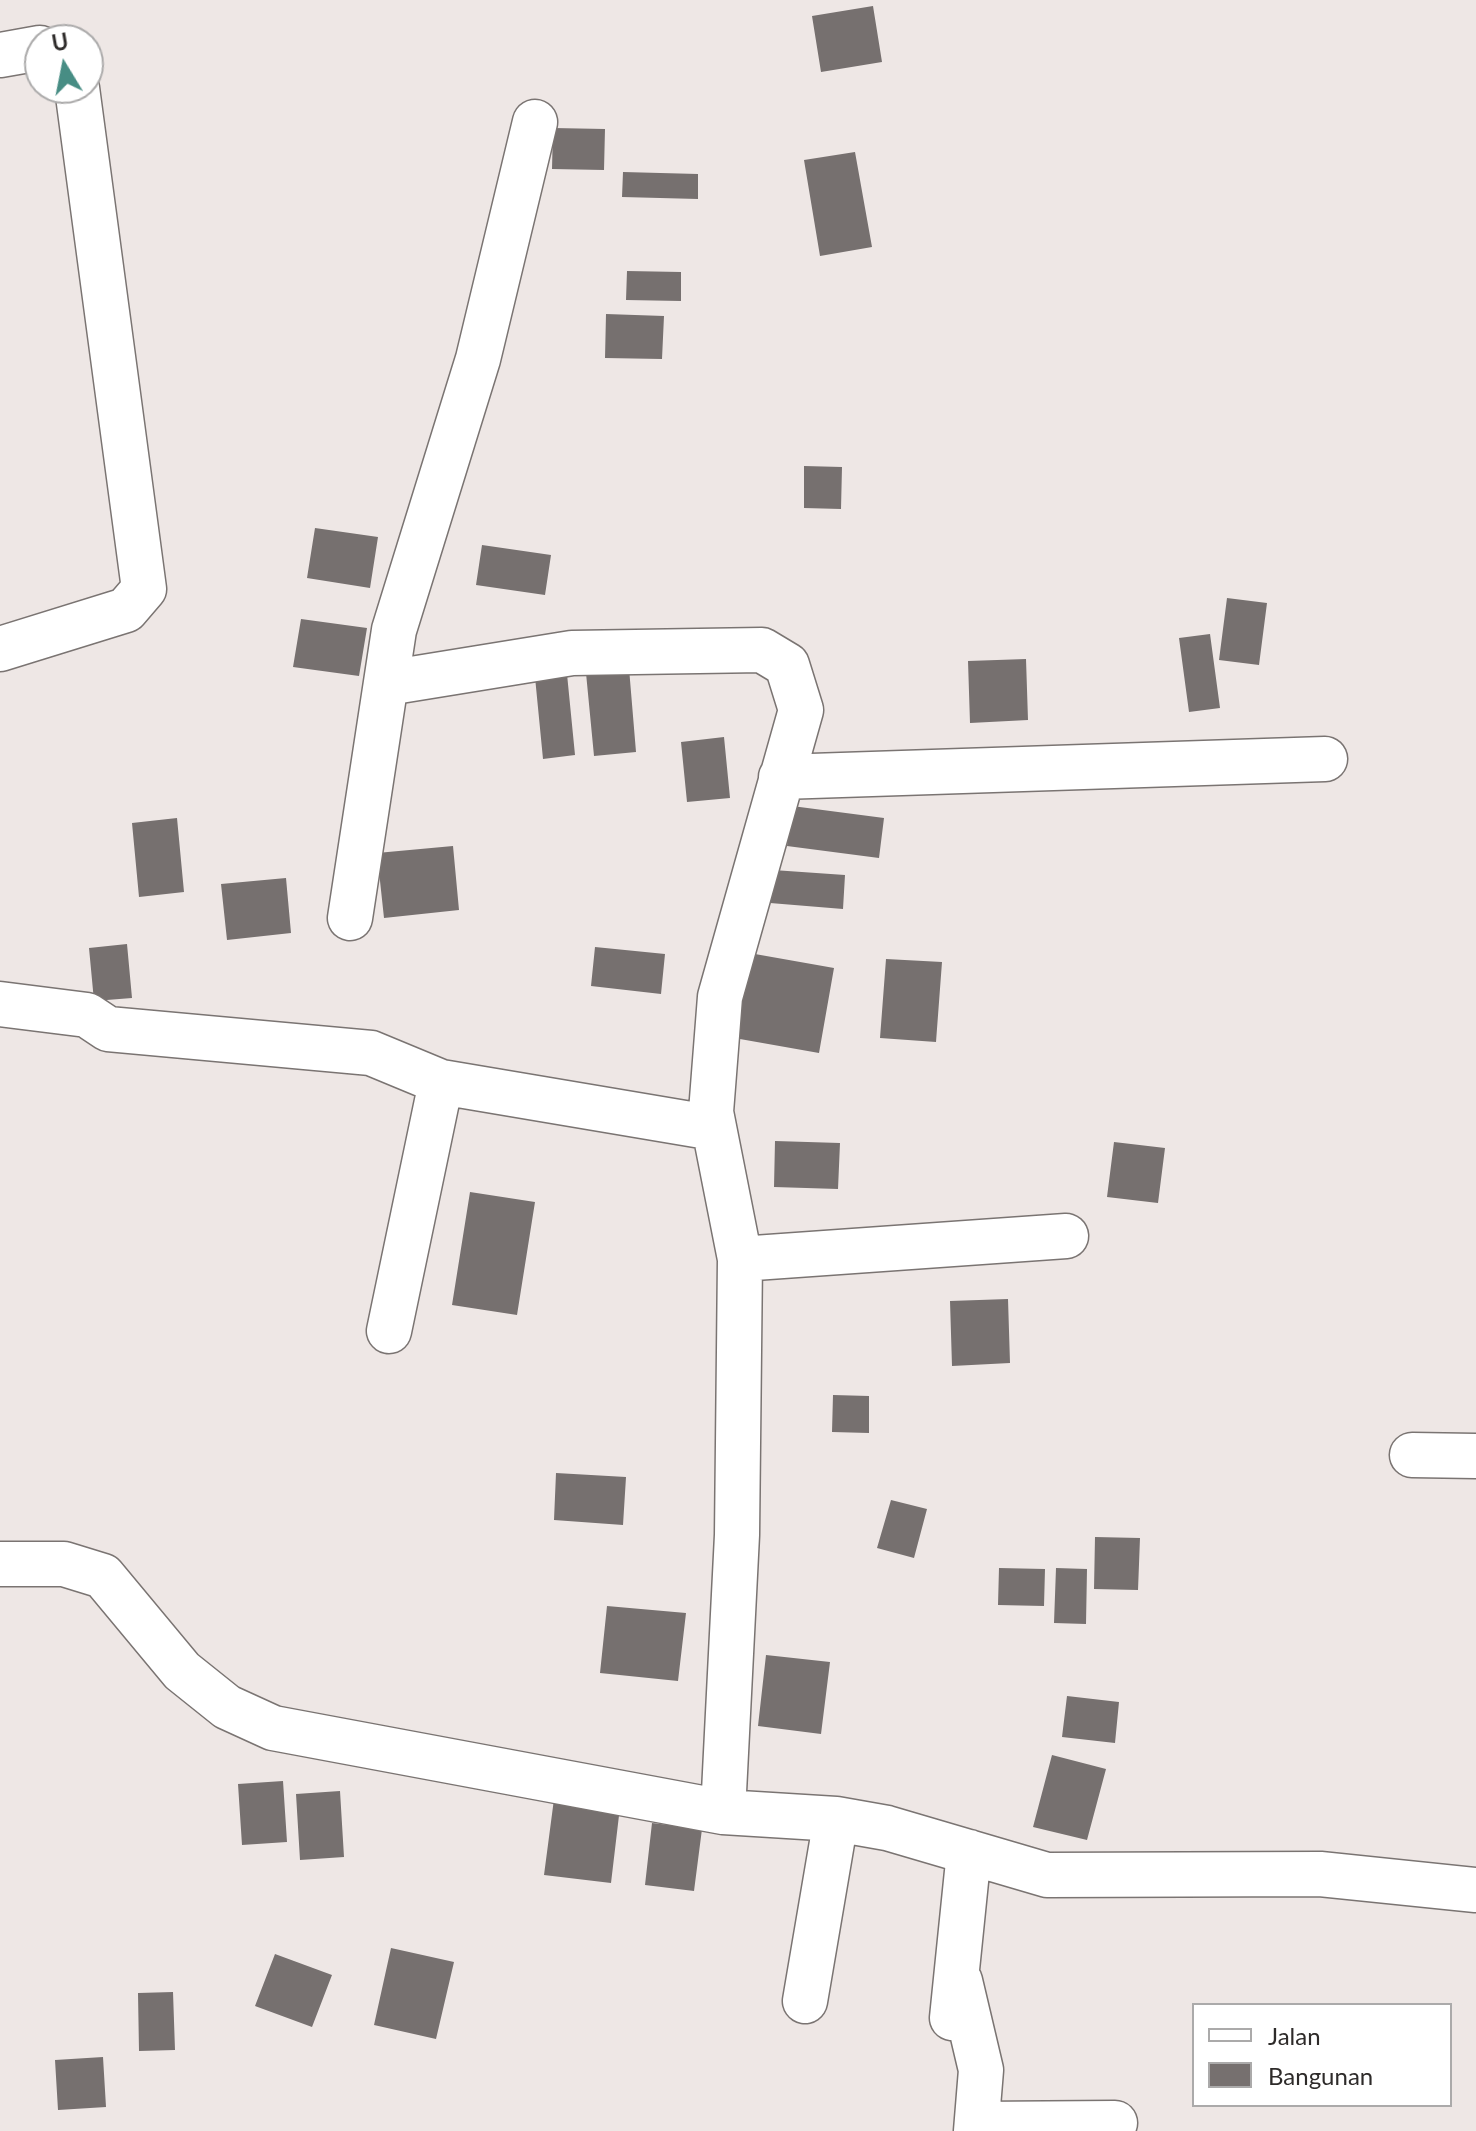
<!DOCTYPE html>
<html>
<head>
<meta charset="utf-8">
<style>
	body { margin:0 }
	#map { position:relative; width:1476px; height:2131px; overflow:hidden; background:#eee7e5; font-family:Lato,sans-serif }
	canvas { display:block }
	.legend { position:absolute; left:1192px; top:2003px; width:260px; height:104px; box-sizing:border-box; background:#fff; border:2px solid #abaaaa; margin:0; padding:10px 14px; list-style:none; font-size:24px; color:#2e2b2a }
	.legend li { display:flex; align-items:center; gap:16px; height:40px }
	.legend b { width:40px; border:2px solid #abaaaa }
	.north { position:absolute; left:24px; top:24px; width:80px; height:80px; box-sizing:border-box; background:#fff; border:2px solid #abaaaa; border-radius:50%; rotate:350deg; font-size:22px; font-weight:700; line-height:32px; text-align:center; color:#2e2b2a }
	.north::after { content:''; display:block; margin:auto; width:28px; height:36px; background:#478d84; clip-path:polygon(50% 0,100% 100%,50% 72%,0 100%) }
</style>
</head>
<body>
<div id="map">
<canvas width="1476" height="2131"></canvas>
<ul class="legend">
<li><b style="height:10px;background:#fff"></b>Jalan</li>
<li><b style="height:22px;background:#76706f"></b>Bangunan</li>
</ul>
<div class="north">U</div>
</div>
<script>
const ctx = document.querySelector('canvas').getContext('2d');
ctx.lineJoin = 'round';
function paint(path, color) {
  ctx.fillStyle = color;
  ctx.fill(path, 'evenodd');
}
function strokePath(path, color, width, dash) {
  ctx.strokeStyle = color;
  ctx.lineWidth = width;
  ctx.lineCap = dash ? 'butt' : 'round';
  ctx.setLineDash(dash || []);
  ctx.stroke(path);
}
const building = new Path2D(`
	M873,6L882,62L821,72L812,16Z
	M553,128L605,129L604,170L552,169Z
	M855,152L872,247L820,256L804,160Z
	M623,172L698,174V199L622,197Z
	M627,271L681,272V301L626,300Z
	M606,314L664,316L662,359L605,358Z
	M804,466L842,467L841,509L804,508Z
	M315,528L378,537L370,588L307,578Z
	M482,545L551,555L545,595L476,585Z
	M1227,598L1267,603L1259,665L1219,660Z
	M301,619L367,628L359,676L293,667Z
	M1210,634L1220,708L1189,712L1179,638Z
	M1026,659L1028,720L970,723L968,661Z
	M629,668L636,752L594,756L586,673Z
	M567,674L575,755L543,759L535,677Z
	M724,737L730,798L687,802L681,742Z
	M792,806L884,818L879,858L787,846Z
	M177,818L184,892L139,897L132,823Z
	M453,846L459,910L384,918L377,853Z
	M773,870L845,875L843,909L770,903Z
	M286,878L291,933L227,940L221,884Z
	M127,944L132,998L94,1001L89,948Z
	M595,947L665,954L661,994L591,986Z
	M738,951L834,968L819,1053L723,1036Z
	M886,959L942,962L936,1042L880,1038Z
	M775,1141L840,1143L838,1189L774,1187Z
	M1114,1142L1165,1148L1158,1203L1107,1197Z
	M470,1192L535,1202L517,1315L452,1305Z
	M1008,1299L1010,1363L952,1366L950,1301Z
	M833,1395L869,1396V1433L832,1432Z
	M556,1473L626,1477L623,1525L554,1520Z
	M891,1500L927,1509L914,1558L877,1548Z
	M1095,1537L1140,1538L1138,1590L1094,1589Z
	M999,1568L1045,1569L1044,1606L998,1605Z
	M1056,1568L1087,1569L1086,1624L1054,1623Z
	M607,1606L686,1613L678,1681L600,1673Z
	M766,1655L830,1662L821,1734L758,1726Z
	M1067,1696L1119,1702L1115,1743L1062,1737Z
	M1052,1755L1106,1769L1087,1840L1033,1827Z
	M283,1781L287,1842L242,1845L238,1784Z
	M340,1791L344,1857L300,1860L296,1794Z
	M554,1799L620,1807L611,1883L544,1875Z
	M652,1823L702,1829L694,1891L645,1885Z
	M391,1948L454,1962L436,2039L374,2025Z
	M275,1954L332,1975L312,2027L255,2006Z
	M173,1992L175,2050L139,2051L138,1993Z
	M103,2057L106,2107L58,2110L55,2060Z`);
const minor = new Path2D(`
	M0,55L40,48
	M0,649L126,610L144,589L77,88
	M387,683L572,653L762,650L787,665L801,710L720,997L711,1112L740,1259
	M781,777L1325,759
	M350,918L394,630L478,359L535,122
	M0,1004L87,1015L108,1029L371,1053L441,1082L714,1128
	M389,1331L441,1082
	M1412,1455L1476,1456
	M0,1564H64L103,1576L182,1671L227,1707L273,1728L723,1812L836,1819L887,1828L1047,1875L1320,1874L1476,1890
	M723,1812L737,1535L740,1259L1066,1236
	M960,1981L981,2070L976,2131
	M805,2001L836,1819
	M952,2018L969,1852
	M977,2124L1115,2123`);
paint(building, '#76706f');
strokePath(minor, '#7a7472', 47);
strokePath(minor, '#fff', 44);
</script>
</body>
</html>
